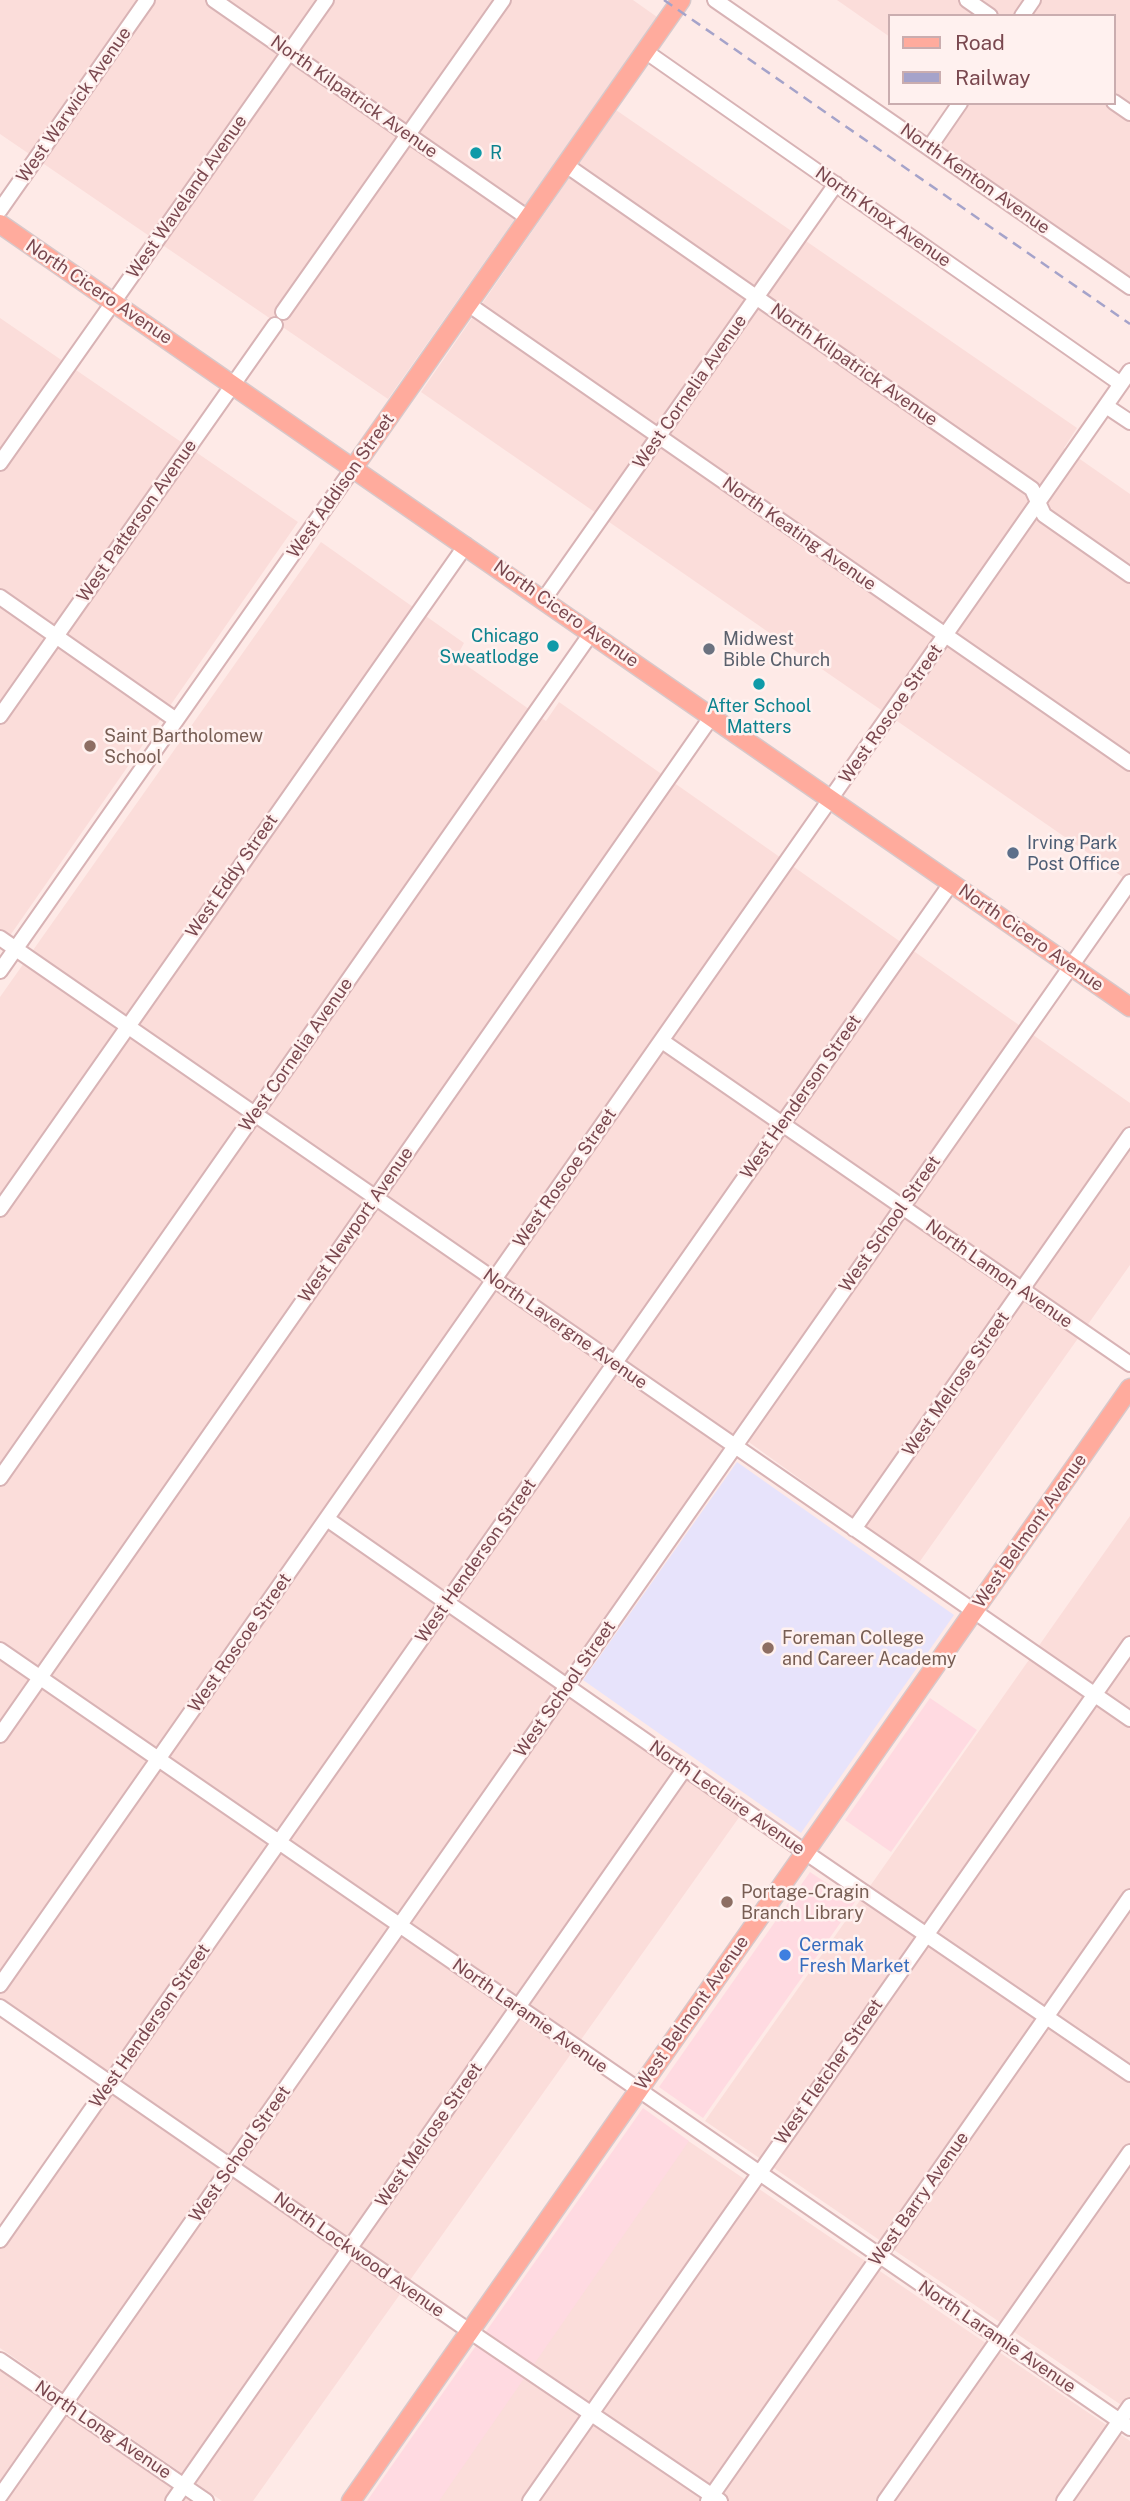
<!DOCTYPE html>
<html>
<head>
<meta charset="utf-8">
<style>
	body { margin:0 }
	#map { position:relative; width:1130px; height:2501px; overflow:hidden; background:#feeae7; font-family:"Public Sans",sans-serif }
	canvas { display:block }
	.legend { position:absolute; left:888px; top:14px; width:228px; height:91px; box-sizing:border-box; background:#fff1ef; border:2px solid #caadaf; margin:0; padding:9px 12px; list-style:none; font-size:21px; color:#7a484f }
	.legend li { display:flex; align-items:center; gap:14px; height:35px }
	.legend b { width:35px; border:2px solid #caadaf }
</style>
</head>
<body>
<div id="map">
<canvas width="1130" height="2501"></canvas>
<ul class="legend">
<li><b style="height:9px;background:#ffab9d"></b>Road</li>
<li><b style="height:9px;background:#a5a3ca"></b>Railway</li>
</ul>
</div>
<script>
const ctx = document.querySelector('canvas').getContext('2d');
ctx.lineJoin = 'round';
function paint(path, color) {
  ctx.fillStyle = color;
  ctx.fill(path, 'evenodd');
}
function strokePath(path, color, width, dash) {
  ctx.strokeStyle = color;
  ctx.lineWidth = width;
  ctx.lineCap = dash ? 'butt' : 'round';
  ctx.setLineDash(dash || []);
  ctx.stroke(path);
}
function write(font, color, halo, rows, align = 'center') {
  ctx.font = font + ' "Public Sans",sans-serif';
  ctx.lineWidth = 5;
  ctx.setLineDash([]);
  ctx.textBaseline = 'middle';
  ctx.strokeStyle = halo;
  ctx.fillStyle = color;
  for (const [text, x, y, turn = 0] of rows) {
    ctx.save();
    ctx.translate(x, y);
    ctx.rotate((+turn || 0) * Math.PI / 180);
    ctx.textAlign = isNaN(turn) ? turn : align;
    if (halo) ctx.strokeText(text, 0, 0);
    ctx.fillText(text, 0, 0);
    ctx.restore();
  }
}
const residential = new Path2D(`
	M0,0H633L657,17L388,399L0,134Z
	M837,0H1130V279L929,138L953,103H1114V16H890V37Z
	M616,110L1077,428L1064,448L1130,494V882L421,392Z
	M0,318L298,522L0,950Z
	M321,542L464,643L456,658L546,721L559,702L1130,1103V1265L918,1564L739,1435L559,1687L740,1816L253,2501H222L0,2348V2234L106,2084L0,2009V997Z
	M1130,1516V2411L705,2121Z
	M687,2140L1130,2441V2501H437Z
	M0,2368L191,2501H0Z`);
const commercial = new Path2D(`
	M930,1698L977,1730L891,1852L845,1820Z
	M810,1872L855,1902L703,2118L659,2087Z
	M643,2108L689,2141L439,2501H367Z`);
const education = new Path2D(`
	M737,1462L954,1615L801,1833L583,1680Z`);
const minor = new Path2D(`
	M214,0L528,218
	M715,0L1130,287
	M967,0L990,16
	M1022,16L1033,0
	M645,51L1121,384
	M1114,102L1130,113
	M929,148L960,103
	M566,165L1032,489L1044,515L1130,575
	M0,210L147,0
	M468,304L1130,763
	M283,312L503,0
	M1106,406L1130,422
	M0,463L326,0
	M0,597L176,720
	M544,599L836,184
	M0,716L275,325
	M0,938L1130,1719
	M0,971L354,467
	M662,1041L1130,1364
	M0,1209L466,545
	M0,1478L592,632
	M327,1519L805,1852L1130,2074
	M854,1529L1130,1135
	M0,1650L1130,2428
	M0,1735L712,716
	M0,1985L1130,371
	M0,2007L459,2324L720,2501
	M0,2240L952,882
	M0,2360L206,2501
	M0,2496L1130,882
	M173,2501L685,1768
	M530,2501L1130,1644
	M708,2501L1130,1897
	M885,2501L1130,2152
	M1064,2501L1130,2406`);
const major = new Path2D(`
	M0,224L1130,1007
	M354,467L681,0
	M351,2501L1130,1388`);
const rail = new Path2D(`
	M664,0L1130,324`);
const markers = [
	[476,153,7,"#0f9aa8"],
	[553,646,7,"#0f9aa8"],
	[709,649,7,"#6b7280"],
	[759,684,7,"#0f9aa8"],
	[90,746,7,"#8d6e63"],
	[1013,853,7,"#5c6f8a"],
	[768,1648,7,"#8d6e63"],
	[727,1902,7,"#8d6e63"],
	[785,1955,7,"#3f7fe0"]
];
const streetNames = [
	["North Kilpatrick Avenue",354,97,35],
	["West Warwick Avenue",74,105,-55],
	["North Kenton Avenue",975,179,35],
	["West Waveland Avenue",187,197,-55],
	["North Knox Avenue",883,217,35],
	["North Cicero Avenue",99,292,34],
	["North Kilpatrick Avenue",854,365,35],
	["West Cornelia Avenue",690,392,-55],
	["West Addison Street",341,486,-55],
	["West Patterson Avenue",137,521,-55],
	["North Keating Avenue",799,534,35],
	["North Cicero Avenue",566,614,35],
	["West Roscoe Street",891,714,-55],
	["West Eddy Street",232,876,-55],
	["North Cicero Avenue",1031,938,35],
	["West Cornelia Avenue",296,1055,-55],
	["West Henderson Street",801,1097,-55],
	["West Roscoe Street",565,1178,-55],
	["West School Street",890,1224,-55],
	["West Newport Avenue",356,1225,-55],
	["North Lamon Avenue",999,1274,35],
	["North Lavergne Avenue",565,1329,35],
	["West Melrose Street",956,1384,-55],
	["West Belmont Avenue",1030,1531,-55],
	["West Henderson Street",476,1561,-55],
	["West Roscoe Street",240,1643,-55],
	["West School Street",565,1689,-55],
	["North Leclaire Avenue",727,1798,35],
	["West Belmont Avenue",692,2013,-55],
	["North Laramie Avenue",530,2016,35],
	["West Henderson Street",150,2026,-55],
	["West Fletcher Street",829,2072,-55],
	["West Melrose Street",429,2135,-55],
	["West School Street",240,2154,-55],
	["West Barry Avenue",919,2199,-55],
	["North Lockwood Avenue",359,2255,35],
	["North Laramie Avenue",997,2337,34],
	["North Long Avenue",103,2430,34]
];
const cultureNames = [
	["R",490,153],
	["Chicago",539,636,"right"],
	["Sweatlodge",539,657,"right"],
	["After School",759,706,"center"],
	["Matters",759,727,"center"]
];
const worshipNames = [
	["Midwest",723,639],
	["Bible Church",723,660]
];
const educationNames = [
	["Saint Bartholomew",104,736],
	["School",104,757],
	["Foreman College",782,1638],
	["and Career Academy",782,1659],
	["Portage-Cragin",741,1892],
	["Branch Library",741,1913]
];
const serviceNames = [
	["Irving Park",1027,843],
	["Post Office",1027,864]
];
const shopNames = [
	["Cermak",799,1945],
	["Fresh Market",799,1966]
];
paint(residential, '#fbddda');
paint(commercial, '#ffdae1');
paint(education, '#e7e3fb');
strokePath(minor, '#d8b3b5', 18);
strokePath(major, '#d7c8ca', 21);
strokePath(minor, '#fff', 14);
strokePath(major, '#ffab9d', 18);
strokePath(rail, '#a5a3ca', 2.5, [10, 7]);
for (const [x, y, r, color] of markers) {
  const dot = new Path2D();
  dot.arc(x, y, r, 0, 2 * Math.PI);
  ctx.fillStyle = color;
  ctx.fill(dot);
  strokePath(dot, '#fff1ef', 2.5);
}
write('18px', '#7a484f', '#fff1ef', streetNames);
write('18px', '#0d838f', '#fff1ef', cultureNames, 'left');
write('18px', '#5b616d', '#fff1ef', worshipNames, 'left');
write('18px', '#785e54', '#fff1ef', educationNames, 'left');
write('18px', '#4e5e75', '#fff1ef', serviceNames, 'left');
write('18px', '#366cbe', '#fff1ef', shopNames, 'left');
</script>
</body>
</html>
